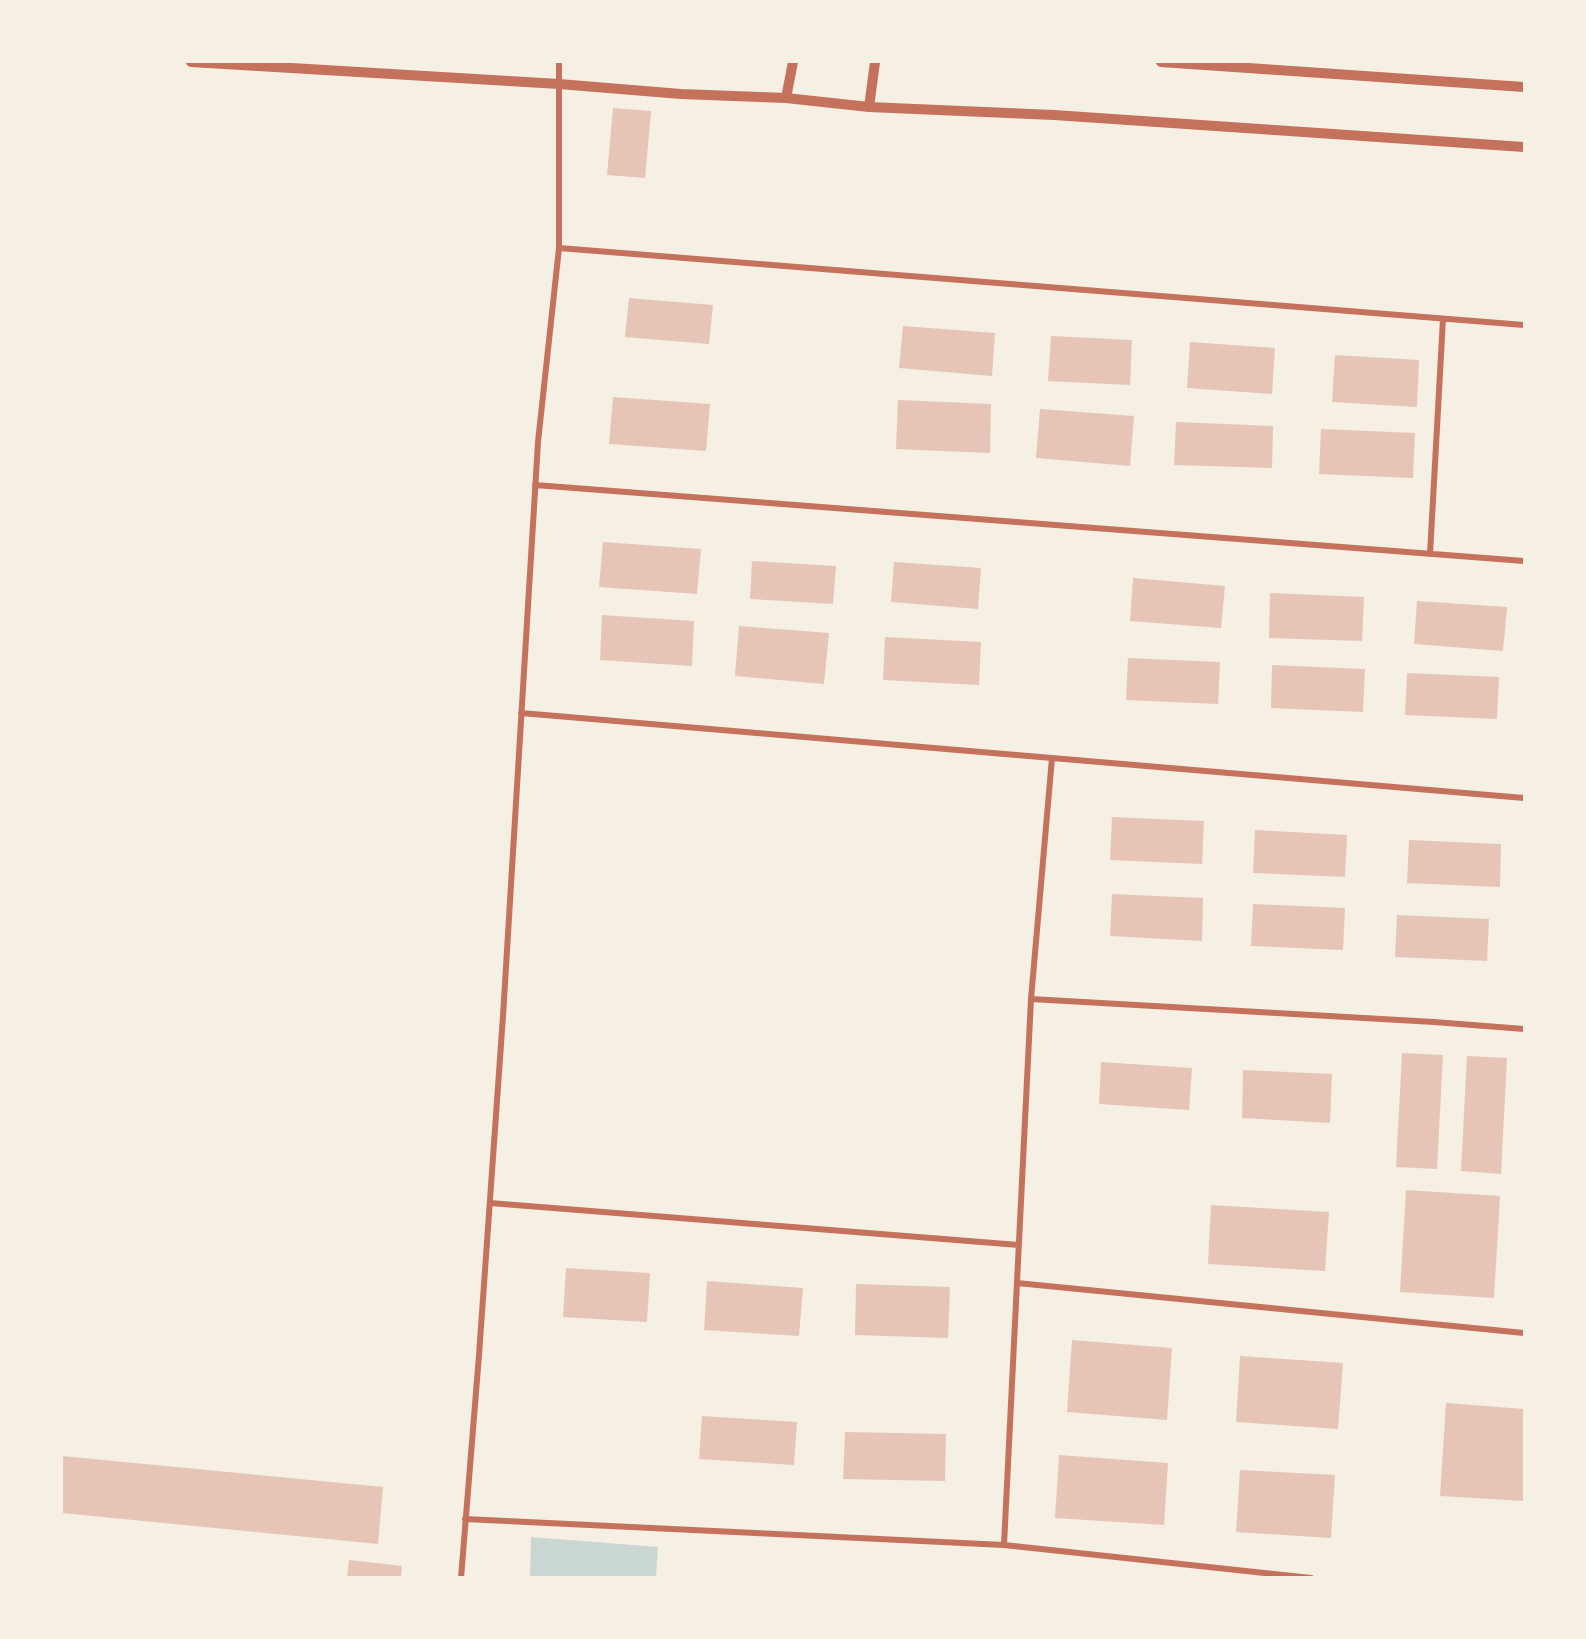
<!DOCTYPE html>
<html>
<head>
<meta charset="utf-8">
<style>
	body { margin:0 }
	#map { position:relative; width:1586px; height:1639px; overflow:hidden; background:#f6efe4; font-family:Raleway,sans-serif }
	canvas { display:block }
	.frame { position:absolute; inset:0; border:63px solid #f6efe4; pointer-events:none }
</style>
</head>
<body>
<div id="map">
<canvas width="1586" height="1639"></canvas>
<div class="frame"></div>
</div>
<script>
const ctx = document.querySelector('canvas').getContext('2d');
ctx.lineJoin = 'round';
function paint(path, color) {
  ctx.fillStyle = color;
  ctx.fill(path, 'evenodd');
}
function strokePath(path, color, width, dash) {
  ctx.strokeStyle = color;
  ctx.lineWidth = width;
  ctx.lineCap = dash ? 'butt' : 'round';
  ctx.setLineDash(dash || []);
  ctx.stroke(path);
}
const water = new Path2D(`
	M531,1537L658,1547L656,1577H530Z`);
const building = new Path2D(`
	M613,108L651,111L645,178L607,175Z
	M629,298L713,305L709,344L625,337Z
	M903,326L995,333L992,376L899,368Z
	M1051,336L1132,340L1130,385L1048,381Z
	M1190,342L1275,348L1272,394L1187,388Z
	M1335,355L1419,360L1417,407L1332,402Z
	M613,397L710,404L706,451L609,444Z
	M898,400L991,404L990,453L896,449Z
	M1040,409L1134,416L1130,466L1036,458Z
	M1176,422L1273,426L1272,468L1174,465Z
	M1321,429L1415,433L1413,478L1319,474Z
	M603,542L701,549L697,594L599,587Z
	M752,561L836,566L833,604L750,599Z
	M894,562L981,568L978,609L891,602Z
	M1133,578L1225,586L1221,628L1130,621Z
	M1270,593L1364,597L1362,641L1269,638Z
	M1417,601L1507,607L1503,651L1414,644Z
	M602,615L694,621L692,666L600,660Z
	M739,626L829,633L824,684L735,676Z
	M885,637L981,642L979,685L883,680Z
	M1128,658L1220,662L1218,704L1126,700Z
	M1272,665L1365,669L1363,712L1271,708Z
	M1407,673L1499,677L1497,719L1405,715Z
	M1112,817L1204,821L1202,864L1110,860Z
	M1255,830L1347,835L1345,877L1253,873Z
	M1409,840L1501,844L1500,887L1407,883Z
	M1112,894L1203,898L1202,941L1110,936Z
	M1253,904L1345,908L1343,950L1251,946Z
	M1397,915L1489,919L1487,961L1395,957Z
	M1402,1053L1443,1055L1437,1169L1396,1167Z
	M1467,1056L1507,1058L1501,1174L1461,1171Z
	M1101,1062L1192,1068L1189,1110L1099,1104Z
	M1243,1070L1332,1074L1330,1123L1242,1118Z
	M1406,1190L1500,1196L1494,1298L1400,1292Z
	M1211,1205L1329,1212L1325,1271L1208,1264Z
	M566,1268L650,1273L647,1322L563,1317Z
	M707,1281L803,1288L799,1336L704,1330Z
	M856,1284L950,1287L948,1338L855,1335Z
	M1072,1340L1172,1348L1167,1420L1067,1412Z
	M1240,1356L1343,1363L1338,1429L1236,1422Z
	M1446,1403L1524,1409V1501L1440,1496Z
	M702,1416L797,1422L794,1465L699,1459Z
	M845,1432L946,1434L945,1481L843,1479Z
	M1059,1455L1168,1463L1164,1525L1055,1518Z
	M62,1456L383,1487L378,1544L62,1513Z
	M1240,1470L1335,1475L1331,1538L1236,1532Z
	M349,1560L402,1566L401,1578H347Z`);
const minor = new Path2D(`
	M559,248L1524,325
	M535,485L1524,561
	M1430,554L1443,319
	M521,713L1524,798
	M1031,999L1434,1022L1524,1029
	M490,1203L1019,1245
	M1017,1283L1524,1333
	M465,1519L1004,1545L1311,1578
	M1004,1545L1031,999L1052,758
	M461,1578L479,1355L503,1016L538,442L559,248V62`);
const tertiary = new Path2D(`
	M191,62L559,84L681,94L786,98L869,107L1054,115L1524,147
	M1161,62L1524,87
	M786,98L793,62
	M869,107L875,62`);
paint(water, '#c9d6d2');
paint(building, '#e6c5b7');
strokePath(minor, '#c5725c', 6);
strokePath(tertiary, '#c5725c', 10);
</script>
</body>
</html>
